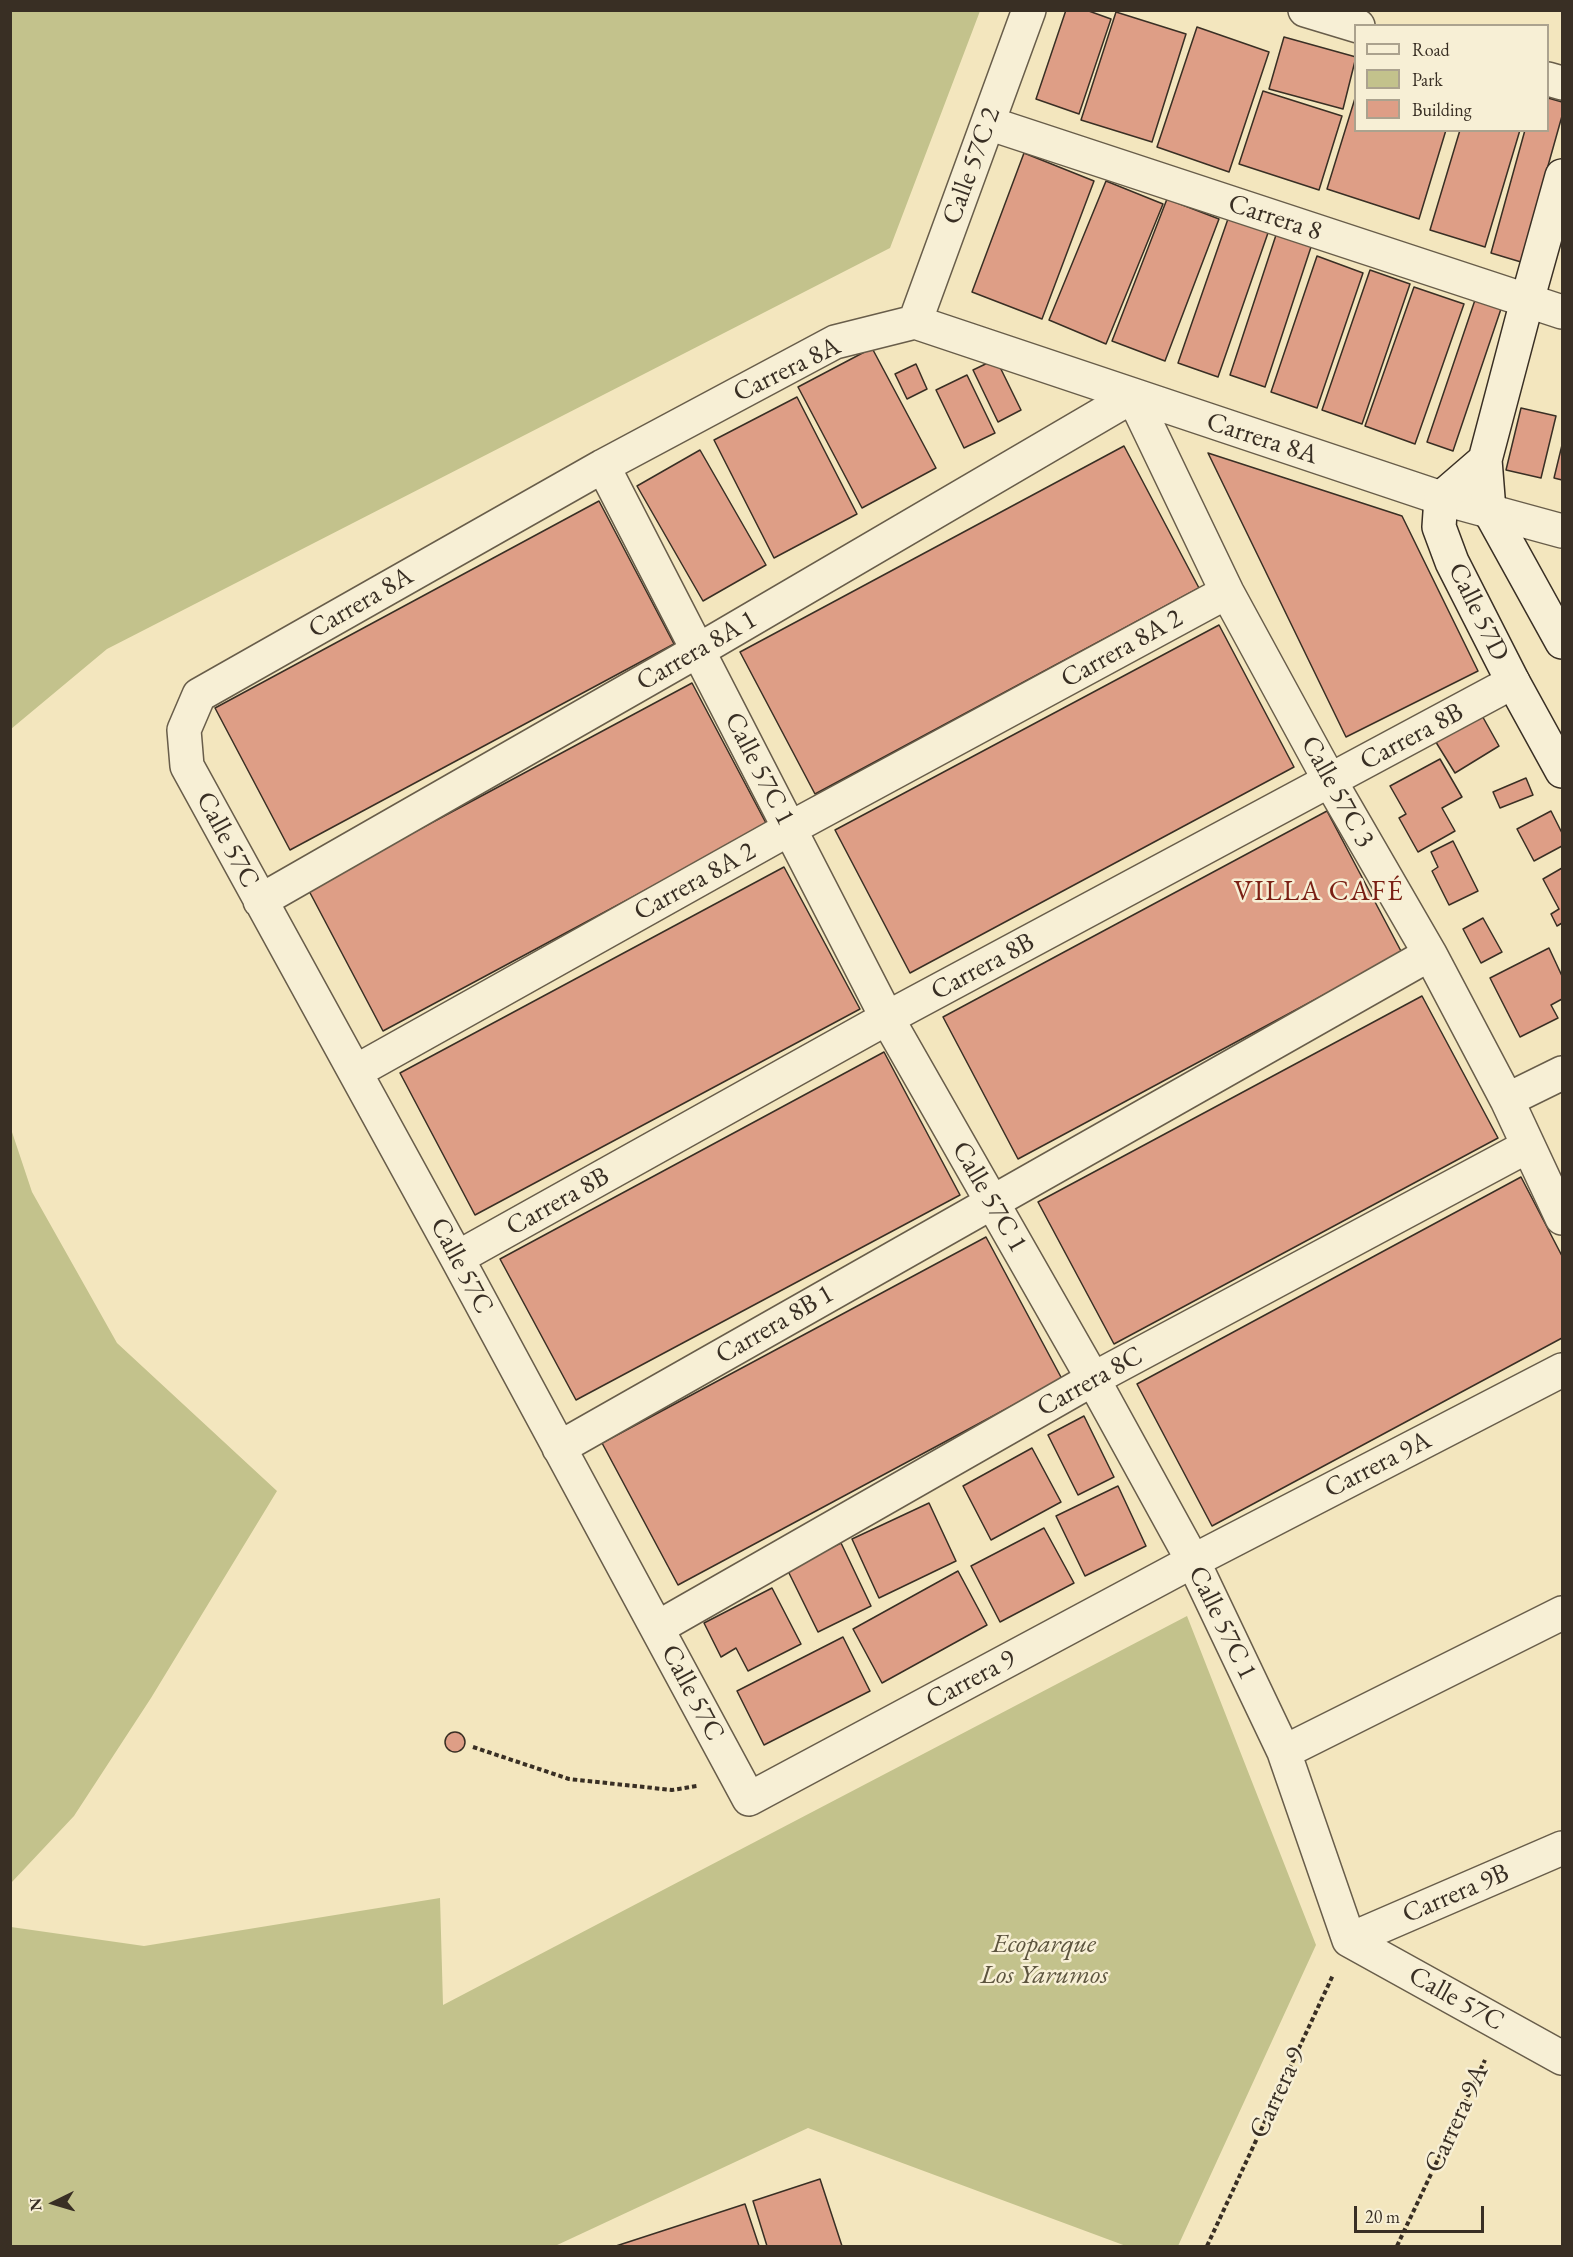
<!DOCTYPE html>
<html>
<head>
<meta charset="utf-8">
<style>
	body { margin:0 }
	#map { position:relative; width:1573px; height:2257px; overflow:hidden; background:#f3e6be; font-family:"EB Garamond",serif }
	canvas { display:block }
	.frame { position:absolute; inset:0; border:12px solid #392f24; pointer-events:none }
	.legend { position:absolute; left:1354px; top:24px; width:195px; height:108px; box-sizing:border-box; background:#f7efd5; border:2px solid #aba28e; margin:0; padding:8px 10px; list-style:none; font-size:18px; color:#392f24 }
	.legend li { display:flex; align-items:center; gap:12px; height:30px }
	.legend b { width:30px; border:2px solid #aba28e }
	.north { position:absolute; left:24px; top:2173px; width:60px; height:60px; -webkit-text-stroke:4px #f7efd5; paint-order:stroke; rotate:265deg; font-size:16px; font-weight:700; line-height:24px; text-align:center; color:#392f24 }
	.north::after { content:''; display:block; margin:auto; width:21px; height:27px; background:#392f24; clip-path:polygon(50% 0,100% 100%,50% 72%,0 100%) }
	.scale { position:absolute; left:1354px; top:2206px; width:130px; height:27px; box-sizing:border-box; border:3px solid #392f24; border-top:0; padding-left:8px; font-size:18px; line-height:21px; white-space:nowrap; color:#392f24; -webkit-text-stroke:4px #f7efd5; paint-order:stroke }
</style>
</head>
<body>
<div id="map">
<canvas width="1573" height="2257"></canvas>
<div class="frame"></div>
<ul class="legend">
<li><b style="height:8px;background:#f7efd5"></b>Road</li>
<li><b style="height:16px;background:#c3c28c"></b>Park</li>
<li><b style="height:16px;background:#de9e86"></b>Building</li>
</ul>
<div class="north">N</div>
<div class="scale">20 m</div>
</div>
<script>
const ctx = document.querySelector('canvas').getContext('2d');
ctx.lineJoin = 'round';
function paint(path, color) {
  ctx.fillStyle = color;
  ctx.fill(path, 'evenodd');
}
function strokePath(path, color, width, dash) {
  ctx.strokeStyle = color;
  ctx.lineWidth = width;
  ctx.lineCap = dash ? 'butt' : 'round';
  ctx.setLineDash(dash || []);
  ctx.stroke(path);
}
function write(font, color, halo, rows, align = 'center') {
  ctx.font = font + ' "EB Garamond",serif';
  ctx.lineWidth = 5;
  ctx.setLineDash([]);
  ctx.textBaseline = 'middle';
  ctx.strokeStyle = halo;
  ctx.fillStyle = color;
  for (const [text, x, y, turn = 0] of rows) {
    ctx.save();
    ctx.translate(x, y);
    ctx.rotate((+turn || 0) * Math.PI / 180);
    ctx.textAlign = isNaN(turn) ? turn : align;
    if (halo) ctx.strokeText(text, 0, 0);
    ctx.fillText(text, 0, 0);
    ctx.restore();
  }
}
const green = new Path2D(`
	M11,10H980V11L890,248L107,649L11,729Z
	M10,1126L32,1192L117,1343L277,1491L151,1698L74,1816L11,1883Z
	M1187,1616L1316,1945L1178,2246H1126L808,2128L555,2246H11V1927L144,1946L440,1898L443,2005Z`);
const building = new Path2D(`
	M1066,10H1086L1111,19L1079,114L1036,99Z
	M1116,12L1186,34L1152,142L1081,120Z
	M1197,27L1269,52L1229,172L1157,147Z
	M1284,37L1356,57L1343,109L1269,89Z
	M1263,91L1342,116L1319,190L1239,164Z
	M1356,95V130H1446L1419,219L1327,189Z
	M1548,98L1562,102V116L1521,262L1491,253L1525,130H1548Z
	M1460,130H1520L1485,247L1430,230Z
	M1024,153L1094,181L1042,319L972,292Z
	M1106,181L1163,204L1106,344L1049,320Z
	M1167,199L1219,219L1165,361L1112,341Z
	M1229,216L1269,230L1218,377L1178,363Z
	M1277,232L1312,244L1265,387L1230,375Z
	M1317,256L1363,273L1317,408L1271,392Z
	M1370,270L1410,284L1362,424L1322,410Z
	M1414,287L1464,304L1415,444L1365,426Z
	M1476,297L1502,306L1453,451L1427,442Z
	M872,348L936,468L862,508L798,387Z
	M996,359L1021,410L998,422L973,370Z
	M916,364L927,389L907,399L895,374Z
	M967,375L995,433L964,448L936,390Z
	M797,397L857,514L774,558L714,440Z
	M1521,408L1556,416L1541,478L1506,470Z
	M1562,445V480L1554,478Z
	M1124,446L1199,588L815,794L740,652Z
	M700,450L766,565L703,601L637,486Z
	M1208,453L1402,516L1478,671L1346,737Z
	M599,501L674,644L290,850L215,708Z
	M1219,625L1294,767L910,973L835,830Z
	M692,683L767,825L383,1031L308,889Z
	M1480,712L1499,746L1455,773L1434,739Z
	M1440,759L1462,797L1442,808L1455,831L1418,852L1399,818L1406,814L1390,786Z
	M1526,778L1533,795L1500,808L1493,792Z
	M1327,811L1402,953L1018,1159L943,1017Z
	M1551,811L1562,833V846L1534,861L1517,829Z
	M1453,841L1478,891L1449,905L1432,871L1438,867L1431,852Z
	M784,867L860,1009L475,1215L400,1073Z
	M1562,868V923L1557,926L1551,914L1559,909L1543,879Z
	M1483,918L1502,952L1481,963L1463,929Z
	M1549,948L1562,976V999L1551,1005L1558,1018L1520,1037L1490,978Z
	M1422,996L1498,1138L1114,1344L1038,1202Z
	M884,1052L960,1195L576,1400L500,1259Z
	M1521,1177L1562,1256V1338L1212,1526L1137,1384Z
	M986,1237L1062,1379L678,1585L602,1443Z
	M1084,1416L1114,1477L1078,1495L1048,1435Z
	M1032,1448L1061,1502L991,1540L963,1486Z
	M1118,1486L1146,1546L1085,1576L1056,1516Z
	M929,1503L956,1561L879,1598L852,1539Z
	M1044,1528L1074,1583L1000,1622L971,1566Z
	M841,1543L871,1606L818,1632L787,1569Z
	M958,1571L987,1625L882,1683L853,1629Z
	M772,1588L801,1644L748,1671L736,1648L721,1657L704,1623Z
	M843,1637L870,1691L764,1745L737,1691Z
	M445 1742a10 10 0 1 1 20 0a10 10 0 1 1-20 0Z
	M820,2179L842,2246H767L753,2201Z
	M745,2204L759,2246H616Z`);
const path = new Path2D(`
	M473,1747L569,1779L672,1790L697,1786
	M1207,2246L1333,1975
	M1397,2246L1485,2060`);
const street = new Path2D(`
	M1305,10L1358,26
	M1548,79L1562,83
	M988,123L1562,312
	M915,322L1029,10
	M603,466L887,1018L1093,1379L1193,1561L1284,1752L1349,1940
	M1562,531L1441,498L915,322L835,342L603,466L199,695L184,730L187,766L457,1258L749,1799L1193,1561L1562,1370
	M260,901L699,650L1133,396L1227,592L1330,781L1430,954L1507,1100L1562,1218
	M355,1072L789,829L1227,592
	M1507,1100L1562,1073
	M457,1258L887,1018L1513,682
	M559,1448L1430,954
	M657,1628L1093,1379L1528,1146
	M1284,1752L1562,1613
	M1349,1940L1562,2058
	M1349,1940L1562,1848`);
const secondary = new Path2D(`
	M1562,176L1527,301L1485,460L1489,510L1562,642
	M1485,460L1441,498L1439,527L1452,562L1513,682L1562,771`);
const streetNames = [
	["Calle 57C 2",972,166,-70],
	["Carrera 8",1275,218,18],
	["Carrera 8A",787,370,-26],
	["Carrera 8A",1262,439,18],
	["Carrera 8A",361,603,-30],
	["Calle 57D",1478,612,64],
	["Carrera 8A 2",1122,649,-29],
	["Carrera 8A 1",697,651,-30],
	["Carrera 8B",1412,737,-28],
	["Calle 57C 1",759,769,63],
	["Calle 57C 3",1337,792,61],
	["Calle 57C",227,840,62],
	["Carrera 8A 2",695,882,-29],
	["Carrera 8B",983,967,-28],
	["Calle 57C 1",989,1197,60],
	["Carrera 8B",558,1202,-29],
	["Calle 57C",461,1266,62],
	["Carrera 8B 1",775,1325,-30],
	["Carrera 8C",1090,1382,-29],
	["Carrera 9A",1378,1465,-27],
	["Calle 57C 1",1222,1623,64],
	["Carrera 9",971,1680,-28],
	["Calle 57C",692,1693,62],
	["Carrera 9B",1456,1894,-23],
	["Calle 57C",1456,1999,29],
	["Carrera 9",1278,2093,-65],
	["Carrera 9A",1457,2119,-65]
];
const parkNames = [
	["Ecoparque",1044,1945],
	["Los Yarumos",1044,1976]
];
const neighbourhoodNames = [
	["VILLA CAFÉ",1319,892]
];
paint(green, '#c3c28c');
paint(building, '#de9e86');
strokePath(building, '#392f24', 1.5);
strokePath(street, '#685d4a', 36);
strokePath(secondary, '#392f24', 36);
strokePath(path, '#392f24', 4, [4.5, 3]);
strokePath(street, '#f7efd5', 33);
strokePath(secondary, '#f7efd5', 33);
write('27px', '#392f24', '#f7efd5', streetNames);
write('italic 27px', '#5c543e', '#f7efd5', parkNames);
ctx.letterSpacing = '1.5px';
write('28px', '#7a1f14', '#f7efd5', neighbourhoodNames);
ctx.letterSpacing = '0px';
</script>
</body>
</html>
